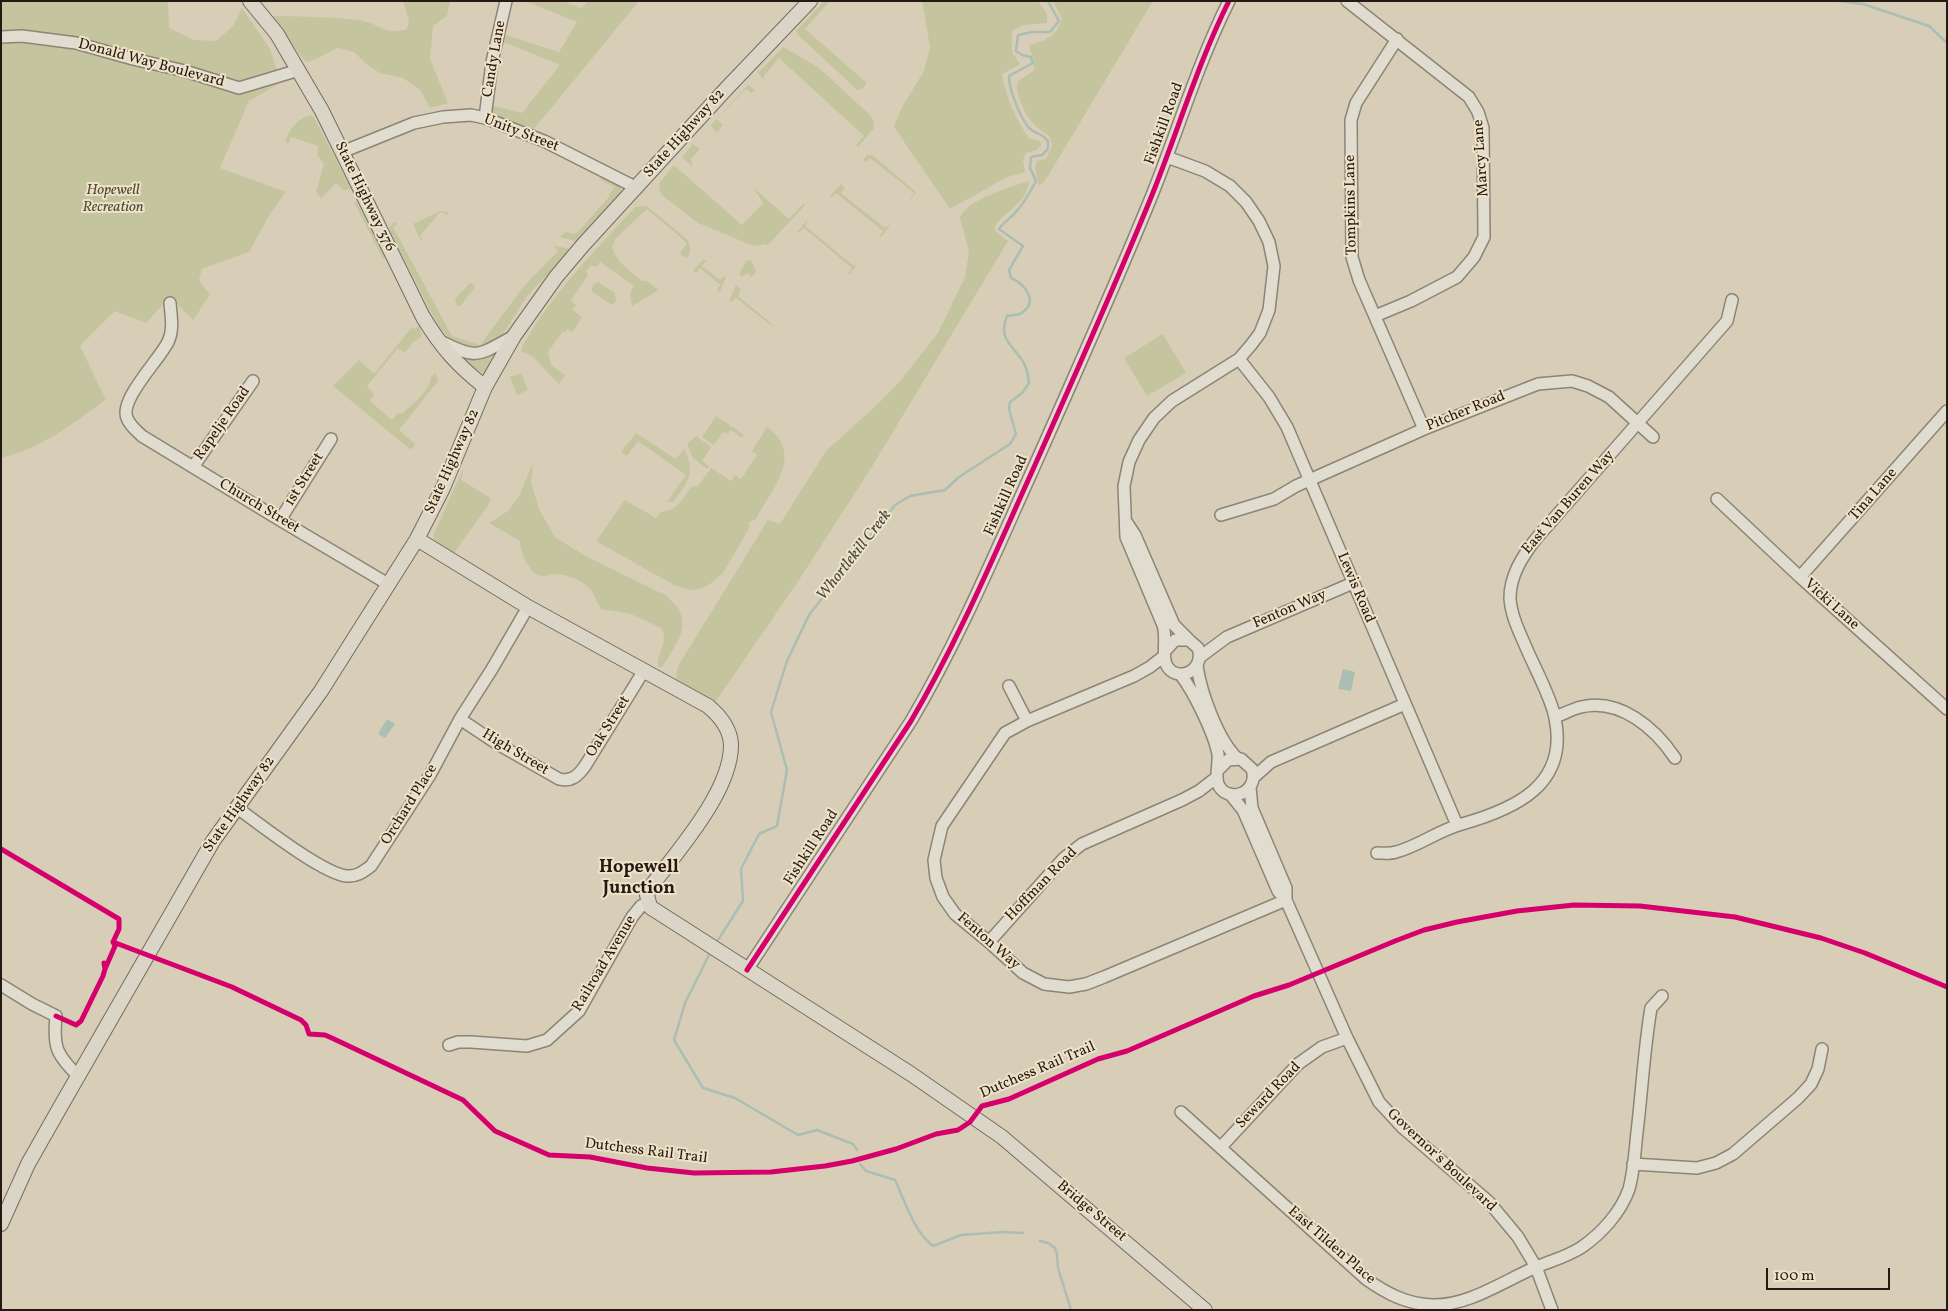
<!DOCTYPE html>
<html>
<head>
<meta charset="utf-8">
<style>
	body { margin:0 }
	#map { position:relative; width:1948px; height:1311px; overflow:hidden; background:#d8ceb7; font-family:Vollkorn,serif }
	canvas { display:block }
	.frame { position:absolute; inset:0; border:2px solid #261812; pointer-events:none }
	.scale { position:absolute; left:1766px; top:1268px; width:124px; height:22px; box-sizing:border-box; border:2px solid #261812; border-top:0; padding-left:6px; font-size:15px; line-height:18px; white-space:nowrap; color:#261812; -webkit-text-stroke:4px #eee3c8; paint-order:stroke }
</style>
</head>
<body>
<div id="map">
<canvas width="1948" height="1311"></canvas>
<div class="frame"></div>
<div class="scale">100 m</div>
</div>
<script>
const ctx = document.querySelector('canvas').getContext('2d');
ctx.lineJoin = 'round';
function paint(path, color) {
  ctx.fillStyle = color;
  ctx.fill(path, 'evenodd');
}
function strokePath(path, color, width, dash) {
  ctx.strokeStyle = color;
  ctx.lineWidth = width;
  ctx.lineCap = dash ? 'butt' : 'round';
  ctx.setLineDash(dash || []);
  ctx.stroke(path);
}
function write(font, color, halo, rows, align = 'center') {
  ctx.font = font + ' Vollkorn,serif';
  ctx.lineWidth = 4;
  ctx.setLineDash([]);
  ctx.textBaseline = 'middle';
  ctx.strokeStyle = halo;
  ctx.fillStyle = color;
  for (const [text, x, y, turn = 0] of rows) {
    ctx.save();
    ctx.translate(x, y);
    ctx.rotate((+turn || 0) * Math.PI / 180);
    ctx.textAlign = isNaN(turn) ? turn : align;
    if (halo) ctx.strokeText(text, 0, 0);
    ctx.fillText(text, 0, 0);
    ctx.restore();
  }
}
const green = new Path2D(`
	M1,1H168L169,28L194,40L216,41L233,26L242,8L270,49L277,70L285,80L249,101L220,168L286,192L270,214L249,252L202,269L199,280L210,295L193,320L172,299L167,300L146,323L115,311L80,346L106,400C73,423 41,449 1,458Z
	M403,1H450L447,16L433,26L430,59L448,103L430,108L420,90L403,78L380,73L365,63L354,52L337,48L317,59L306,62L270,16C299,16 329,17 359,20C380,23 382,36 407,29L409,21Z
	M525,1H562L582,8L587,1H639L534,129L489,113L491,105L522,113L560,65L504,42L505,35L559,52L577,22Z
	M824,1H830L805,29L867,83L862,89L857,90L854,87L797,34L796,31Z
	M922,1H1038L1047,14V23L1024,25L1012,31V52L1020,64L1002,74C1006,98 1015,118 1029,138L1040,141L1041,146L1037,150L1026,153L1023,160L1025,172L1005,178L950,209L894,127L902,107L924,71L930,47Z
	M1053,1H1153L1048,176L1042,184L1038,185L1035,167L1037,161L1046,159L1052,146L1050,137C1044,132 1037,128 1032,122C1026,116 1013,89 1018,82C1021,78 1030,74 1034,70C1036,59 1029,55 1030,45C1046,40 1057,36 1062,19Z
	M783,47L818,67L870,115L873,120L874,128L858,147L856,145L864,136L779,58L763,77L765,79L762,78L758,73Z
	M748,85L755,90L752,93L746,89L717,119L723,125L716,133L711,125Z
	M310,115L314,117L351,189L343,190L336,183L321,199L316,192L324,164L317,155L318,146L291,137L288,144L285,140C291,128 297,119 310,115Z
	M693,144L700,149L691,159L693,167L682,157Z
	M867,155H872L916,192L911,199L910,198L914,193L870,158L866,162L863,160Z
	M674,165L742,225L763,203L753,187L789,219L803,204L805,205L768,245L765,244L758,246L751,245L698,223L663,196L660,192L659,183Z
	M604,176L621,185L622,194L580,240L575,241L560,237L565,232L573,234L578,232L608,198L614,187L599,179Z
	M1029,181C1027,203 1006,210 995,226V231L1008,241L873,465L799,580L714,704L675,682L678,666L768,520L780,524L826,451L878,404L901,380L938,333L965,277L969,252L960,218C965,200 1013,186 1029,181Z
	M841,184L845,188L841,193L885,228L891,224L881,237L879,236L883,231L836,193L832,197L830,196Z
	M357,201L385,257L383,259L354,202Z
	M642,206L648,207L688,240C690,246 692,252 687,258L682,256L680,253L687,243L647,209L616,238L612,247C617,263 630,271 642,281H647L659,290L632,306L630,293L634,286L600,262L596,267L591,265L586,271L588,275L571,300L576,305L572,310L582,317L573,332L567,329L565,332L563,331L548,352L551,365L565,375L559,384L533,357L521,351L522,347C551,294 595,251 635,207Z
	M440,211L448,212L447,215L440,212L420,236L423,241H421L413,224Z
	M808,219L805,226L854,266L859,261L850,274L848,273L852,268L804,228L799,232H797Z
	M394,222L398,224L393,227L452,336L480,345L524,286L558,251L553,246L567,248L571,250L527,296L507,328L497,341L489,346L470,350L452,342L438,326L390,231L389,228Z
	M704,259L706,261L702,266L720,280L724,276L726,277L720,292L717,290L720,285L700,268L696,273L693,270Z
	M746,260L752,261L756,272L752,277L747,273L742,277L739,275Z
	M598,282L615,293L616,302L612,305L591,291L594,284Z
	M470,283L474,285V289L460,306H457L455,299Z
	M736,285L741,289L738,296L772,324V326L736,298L731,302L729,301Z
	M419,325L422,336L413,342L405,353L398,348L367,386L374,394L370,401L392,420L398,413L402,414C413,403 429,392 431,377L436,373L438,381L399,430L415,444L411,450L333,386L359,360L374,374L412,327L415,329Z
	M1163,334L1186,373L1147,396L1124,358Z
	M496,352L484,374L465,362L457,353Z
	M521,373L528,390L517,395L510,377Z
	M716,416L744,435L742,438L731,430L727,434L723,432L714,445L702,437Z
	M767,427C805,454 772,489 756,519L749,522L750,527L723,573L710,584L700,589L689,590L674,585L596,541L625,500L656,518L660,512C677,511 682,500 691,487L698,486L711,468L731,481L735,475L741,479L757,455L752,451Z
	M636,433L676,459L684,449C696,472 688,483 673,502H667L686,475L638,441L627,456L621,452Z
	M696,436L711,447L702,461L709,466L707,469L693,458L687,444Z
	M533,463L531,483L540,511L555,537L584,555L665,595C697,620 679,640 662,667H658C656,653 670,642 661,628L631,614L601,609C597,603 594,593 589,588C581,580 565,573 553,574C550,574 545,577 541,576C529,574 520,551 520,541L489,523L508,511L519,496Z
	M462,471L463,473L461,480L491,498L487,507L454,553L435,540L433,536Z`);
const water = new Path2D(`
	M1343,669L1355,672L1351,691L1338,689Z
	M387,719L395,724L385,738L378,734Z`);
const stream = new Path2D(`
	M1839,1L1863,4L1929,26L1947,43
	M716,943L743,901L741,869L759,834L777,826L787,770L771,712L787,661L809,615L895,505L910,496L945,490L959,477L1010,444L1016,434L1009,409L1010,402L1022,393L1029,383C1028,375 1027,367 1022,360C1011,344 998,338 1007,316C1012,315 1019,316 1023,312C1039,300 1023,283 1011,278L1009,270L1023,246L999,229C1003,223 1008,220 1013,215C1023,205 1029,194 1036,181L1030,168L1031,157L1042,155L1048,149V141C1041,132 1035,134 1029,128C1020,117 1009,90 1009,76L1033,63L1031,57L1022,55L1016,51L1018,35L1032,32H1050L1059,21L1048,1
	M709,955L685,1003L674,1040L703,1088L735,1098L798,1135L817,1130L853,1144L857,1150
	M860,1164L866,1171L895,1180C905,1201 914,1232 933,1246L961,1235L1003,1232L1023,1233
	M1040,1241L1048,1243L1055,1248L1057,1254L1058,1268L1071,1310`);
const minor = new Path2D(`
	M1347,1L1469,97L1478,112L1483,128L1484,237L1474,257L1457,277L1411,301L1375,316
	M1,37L22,36L76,43L133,59L185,71L239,88L299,70
	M1397,39L1356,103L1351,120L1352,257L1359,280L1424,429
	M485,118L492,62L506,1
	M342,152L414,123L443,117L471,115L485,118L544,141L637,188
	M170,303C171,316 174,330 168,342C159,360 119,400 127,418C130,426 137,431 142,436L280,520L388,584
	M440,341C479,361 478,355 514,336
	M1239,359L1269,397L1287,427L1457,825
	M193,467L253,381
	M1717,499L1800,577L1947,709
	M1221,515L1274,499L1296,486L1424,429L1538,384L1572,381L1588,386L1609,397L1653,437
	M280,520L331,439
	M1127,523L1135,535L1174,625L1189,640
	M1800,577L1947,411
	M1166,650L1175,640H1189L1198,648C1206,672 1175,684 1166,664C1162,654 1167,637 1163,625L1126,537L1124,486L1129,462L1139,440L1154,418L1172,401L1239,359L1251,345L1260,333L1269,310L1274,266L1269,242L1259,221L1246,202L1230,186L1205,171L1167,157
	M1164,656L1150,667L1134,676L1027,721L1005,733L942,826L934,860L936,878L943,897L955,914L989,942L1023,973L1044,984L1069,987L1086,984L1104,977L1286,900
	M1200,657L1227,637L1353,583
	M1197,666C1201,693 1218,740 1237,758
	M1180,674C1193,690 1214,733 1218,754C1219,764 1215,775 1218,784C1227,805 1260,793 1252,769L1241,759L1228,760L1218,770
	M1009,686L1027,721
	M1555,717C1564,714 1572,709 1581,707C1620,698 1655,728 1675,758
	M460,719L496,743L559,779C571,782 578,776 585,766L643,672
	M1253,778L1271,762L1405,704
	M1250,787L1252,808L1286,888V900
	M1230,794L1243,810L1278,891L1286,900L1347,1038L1379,1102L1402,1127L1489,1202L1518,1237L1536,1267L1552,1310
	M236,807C258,823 323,874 347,876C357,877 364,871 371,866L430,775L460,719L492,669L528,607
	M1377,853C1383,853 1390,854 1396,852C1417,847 1439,830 1462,824C1515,809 1569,785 1555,718C1552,700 1536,670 1528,652C1521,635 1511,617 1510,598C1510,576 1522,557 1535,540L1727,321L1732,300
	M989,942L1064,858L1082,844L1182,800L1199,791L1217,777
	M747,970L911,721C957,643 993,558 1030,476C1071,384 1112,293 1150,200C1177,134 1197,65 1229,1
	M1,985L32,1004L56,1016C53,1047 56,1054 78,1076
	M449,1045L458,1042H471L527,1046L547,1040L579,1011L632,917L641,906L649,902
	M1181,1112L1366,1279C1386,1293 1406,1304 1432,1305C1468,1306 1502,1282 1534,1268C1550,1261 1567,1257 1582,1247C1602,1233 1621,1212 1629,1189C1634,1171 1635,1150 1637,1132C1642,1091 1644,1049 1651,1008L1662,996
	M1221,1147L1298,1064L1322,1047L1347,1038
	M1633,1164L1697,1168L1716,1163L1733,1154L1798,1098L1811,1084L1818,1069L1822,1049`);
const major = new Path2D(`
	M250,1L277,34L322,111L423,317C442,348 457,365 485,387
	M417,539L528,607L708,706C720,716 730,728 731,744C732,791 676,853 649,889L647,895L650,907L911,1074L1002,1137L1205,1310
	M1,1224L28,1164L58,1111L213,841L321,691L417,539L443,488L485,387L514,336L556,277L583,245L726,89L810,1`);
const cycleway = new Path2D(`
	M1,849L119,919V929L113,942L115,946L105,969
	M113,942L232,987L301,1020L306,1025L309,1034L325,1035L334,1039L463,1100L495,1131L549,1155L590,1157L647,1168L694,1173L771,1172L825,1166L852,1161L896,1149L936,1134L958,1130L970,1122L982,1106L1009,1099L1098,1059L1127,1051L1254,996L1289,985L1395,941L1424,930L1457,922L1517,911L1574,905L1640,906L1735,917L1821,938L1865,953L1947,987
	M747,970L911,721C957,643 993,558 1030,476C1071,384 1112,293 1150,200C1177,134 1197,65 1229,1
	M56,1016L76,1025L81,1021L103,976L105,969L104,963`);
const streetNames = [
	["Candy Lane",495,59,-80],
	["Donald Way Boulevard",151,64,15],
	["Fishkill Road",1165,124,-70],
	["Unity Street",521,134,21],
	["State Highway 82",685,134,-48],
	["Marcy Lane",1482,158,-94],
	["State Highway 376",364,197,64],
	["Tompkins Lane",1352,205,-91],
	["Pitcher Road",1466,412,-22],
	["Rapelje Road",223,424,-55],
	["State Highway 82",453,462,-66],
	["1st Street",305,480,-58],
	["Tina Lane",1874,495,-49],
	["Fishkill Road",1007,496,-66],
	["East Van Buren Way",1569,503,-49],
	["Church Street",259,507,31],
	["Lewis Road",1355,588,67],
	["Vicki Lane",1831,605,42],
	["Fenton Way",1290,610,-23],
	["Oak Street",609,727,-58],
	["High Street",515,753,31],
	["State Highway 82",240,805,-55],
	["Orchard Place",410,805,-58],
	["Fishkill Road",812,848,-57],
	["Hoffman Road",1042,885,-46],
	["Fenton Way",988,942,41],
	["Railroad Avenue",605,964,-59],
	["Dutchess Rail Trail",1038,1071,-23],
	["Seward Road",1269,1096,-46],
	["Dutchess Rail Trail",646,1152,7],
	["Governor's Boulevard",1441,1161,43],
	["Bridge Street",1091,1212,40],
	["East Tilden Place",1331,1246,41]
];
const parkNames = [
	["Hopewell",113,191],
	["Recreation",113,208]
];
const waterNames = [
	["Whortlekill Creek",855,556,-52]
];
const quarterNames = [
	["Hopewell",639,869],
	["Junction",639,890]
];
paint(green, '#c4c59e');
paint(water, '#abbeb3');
strokePath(stream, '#abbeb3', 2.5);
strokePath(minor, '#8b8477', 14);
strokePath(major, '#736c60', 16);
strokePath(minor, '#e0dcd0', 11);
strokePath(major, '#dbd5c8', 14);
strokePath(cycleway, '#d6006c', 5);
write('15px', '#261812', '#eee3c8', streetNames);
write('italic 15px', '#514a36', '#eee3c8', parkNames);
write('italic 16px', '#484842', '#eee3c8', waterNames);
write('bold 18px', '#261812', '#eee3c8', quarterNames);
</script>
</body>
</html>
